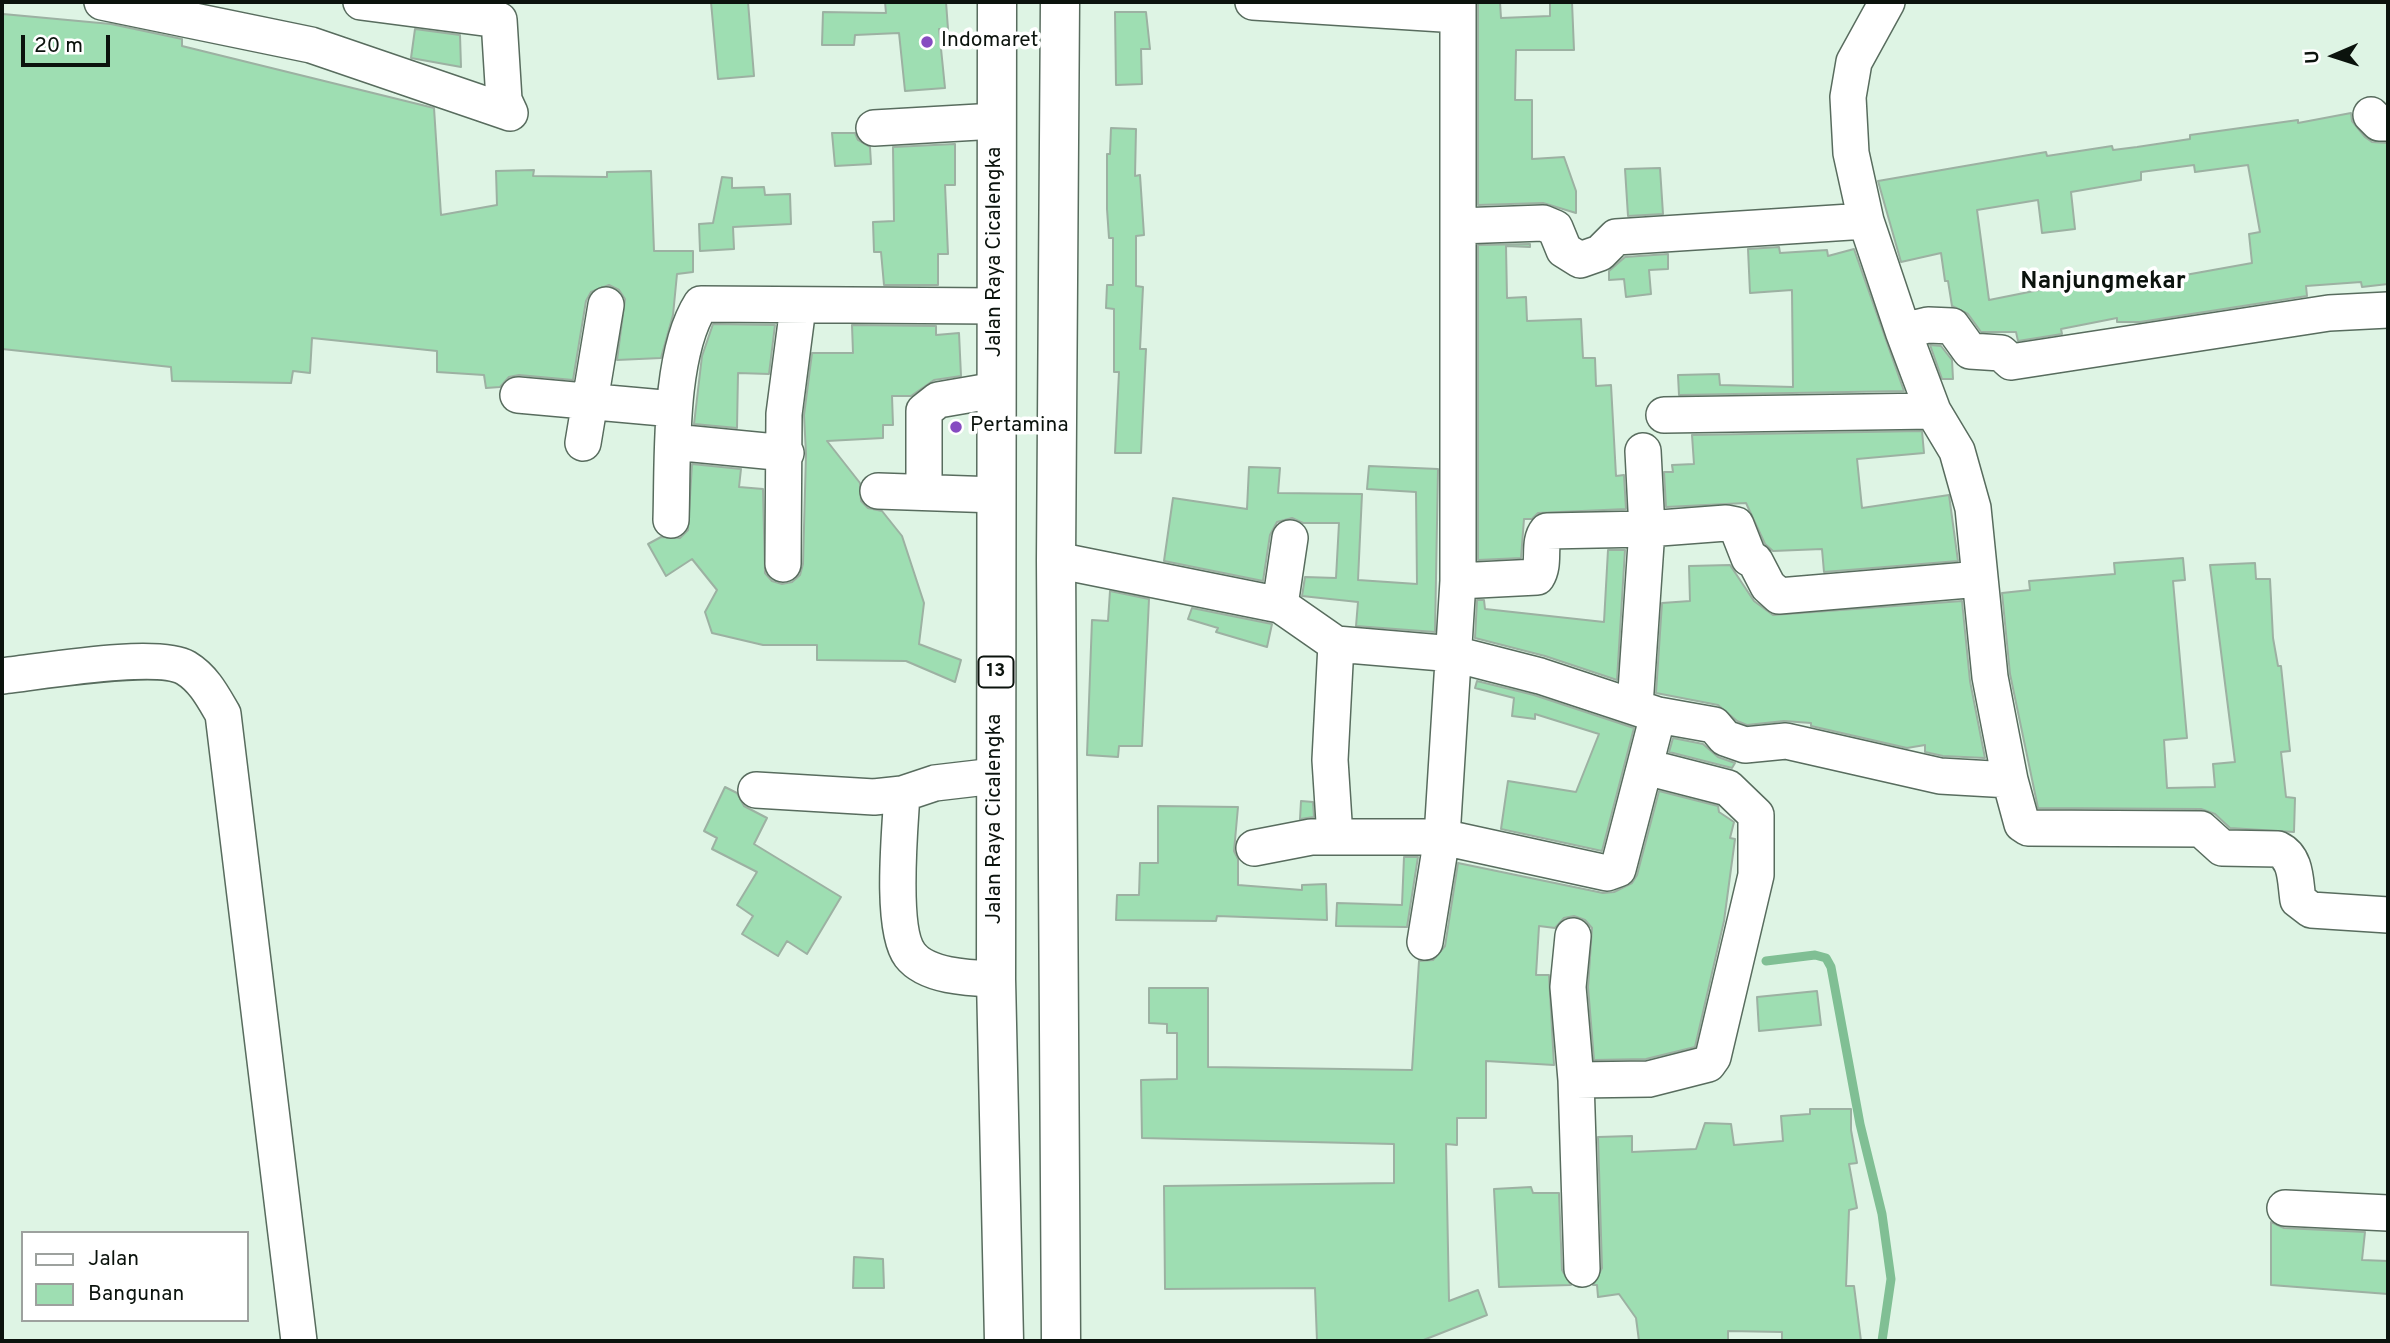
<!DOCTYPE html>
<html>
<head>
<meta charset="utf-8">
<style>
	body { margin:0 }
	#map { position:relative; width:2390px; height:1343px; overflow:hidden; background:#def4e4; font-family:Overpass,sans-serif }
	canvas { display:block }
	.frame { position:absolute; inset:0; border:4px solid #0b130d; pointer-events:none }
	.legend { position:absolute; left:21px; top:1231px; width:228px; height:91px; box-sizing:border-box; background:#fff; border:2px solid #9da19e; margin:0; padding:9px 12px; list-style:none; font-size:21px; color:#0b130d }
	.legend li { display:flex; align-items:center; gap:14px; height:35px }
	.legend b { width:35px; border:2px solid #9da19e }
	.north { position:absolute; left:2299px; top:21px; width:70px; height:70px; -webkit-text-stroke:5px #fff; paint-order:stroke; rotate:267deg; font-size:19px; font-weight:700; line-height:28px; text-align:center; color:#0b130d }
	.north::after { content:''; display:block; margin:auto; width:24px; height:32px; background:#0b130d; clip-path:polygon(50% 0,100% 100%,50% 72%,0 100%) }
	.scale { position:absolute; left:21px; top:35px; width:89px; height:32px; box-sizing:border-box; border:4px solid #0b130d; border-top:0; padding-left:9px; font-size:21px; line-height:24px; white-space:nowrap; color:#0b130d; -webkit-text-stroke:5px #fff; paint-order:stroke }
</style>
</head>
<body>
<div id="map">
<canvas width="2390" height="1343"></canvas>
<div class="frame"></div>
<ul class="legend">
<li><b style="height:9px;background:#fff"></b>Jalan</li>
<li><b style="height:19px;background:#9edeb2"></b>Bangunan</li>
</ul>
<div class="north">U</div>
<div class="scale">20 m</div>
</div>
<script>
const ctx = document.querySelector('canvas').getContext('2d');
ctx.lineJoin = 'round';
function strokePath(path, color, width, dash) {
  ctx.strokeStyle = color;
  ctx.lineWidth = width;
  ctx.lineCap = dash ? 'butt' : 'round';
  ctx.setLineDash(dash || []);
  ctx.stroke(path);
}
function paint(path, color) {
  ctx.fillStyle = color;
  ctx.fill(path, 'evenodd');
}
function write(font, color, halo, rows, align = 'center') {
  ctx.font = font + ' Overpass,sans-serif';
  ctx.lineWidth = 7;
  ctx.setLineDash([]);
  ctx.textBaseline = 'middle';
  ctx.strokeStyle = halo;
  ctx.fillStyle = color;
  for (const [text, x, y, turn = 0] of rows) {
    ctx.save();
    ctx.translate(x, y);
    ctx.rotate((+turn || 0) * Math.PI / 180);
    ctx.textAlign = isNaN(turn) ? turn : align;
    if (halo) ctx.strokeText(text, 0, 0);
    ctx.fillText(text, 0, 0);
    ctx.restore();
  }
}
const stream = new Path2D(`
	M1766,961L1815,955L1826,958L1831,967L1860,1124L1882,1214L1891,1279L1882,1341`);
const building = new Path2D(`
	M711,2H748L754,76L718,79Z
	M885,2H946L948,29H939L945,88L905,91L899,33L855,35L854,45H822L823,12L886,13Z
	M1478,2H1500L1501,18L1550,16V2H1572L1574,50H1516L1515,100H1532V159L1564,157L1576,191V213L1543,203L1478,205Z
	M1115,12H1146L1150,49H1141L1142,84L1116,85Z
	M3,14L111,24L182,39V46L434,108L441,215L497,205L496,171L534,170L533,176L607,177V172L651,171L654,251H693V272L677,274L673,315L661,358L617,360L625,299L619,290L609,285L591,292L586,301L573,380L519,375L509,377L500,387L486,388L484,375L437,372V351L312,338L310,373L293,371L291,383L172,381L171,367L2,349Z
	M415,29L460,35L461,67L411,58Z
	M2351,113L2352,121L2365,137L2372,142L2388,143V284L2362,287L2361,282L2306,286L2307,296L2140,322H2117V318L2061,329L2062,334L2018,341L2016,332H1981L1968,314L1952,306L1948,281H1945L1941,253L1901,262L1878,181L2046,152L2047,156L2112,146L2113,150L2137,147L2190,139V135L2298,120V123ZM2194,165L2195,172L2248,165L2260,232L2249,234L2252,263L2135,284L2080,290L2079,282L1989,300L1977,210L2038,200L2042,233L2075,229L2071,192L2141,180V172Z
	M1111,128L1136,129L1135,176L1140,175L1144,235L1136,236V286L1143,287L1140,349H1146L1141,453H1115L1119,372H1114V309L1106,308L1107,285H1113V238H1109L1107,209V154H1110Z
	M832,133H855L858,140L870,147L871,164L835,166Z
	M955,144V185H945L948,254H938V285H884L881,252H874L873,222L894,221L893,147Z
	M1660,168L1663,214L1628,216L1625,169Z
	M722,177L732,178V188L764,187L765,195L790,194L791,224L733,227L734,249L700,251L699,224L713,223Z
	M1530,244V247L1506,246L1507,298L1526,297L1527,321L1581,319L1583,358H1595L1596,386L1611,385L1616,476L1624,475L1626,509L1538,513L1532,519H1524L1521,558L1478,560V245Z
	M1779,247L1780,253L1827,250L1828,256L1854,249L1904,391L1679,395L1678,375L1719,374L1720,385L1793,387L1792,290L1750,293L1748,249Z
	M1668,254V269L1649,270L1651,294L1626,297L1624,279L1609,280V271L1625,257Z
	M713,324L775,325L769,374L738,373L737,428L694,424L702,356Z
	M852,325L936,326V335L959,333L961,376L934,380L911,396H892L893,425H883V438L827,441L860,483L861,501L868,508L882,511L902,536L924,603L919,644L961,660L955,682L906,661L817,660V645H763L712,633L705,612L717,590L692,559L666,576L648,544L661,537L680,538L688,530L692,464L741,469L739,487L763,489L765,573L772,581L782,584L792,582L800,575L803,564L806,454L804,415L812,353H853Z
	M1930,345L1941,346L1952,360L1953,379H1942Z
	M1922,431L1924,453L1857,459L1862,508L1949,495L1958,561L1824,572L1822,549L1773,551L1765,544L1746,503L1666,507L1664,472H1673L1672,465L1694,464L1692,435Z
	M1369,466L1438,469L1435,632L1356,626L1358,602L1302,596L1305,577L1336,578L1339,523H1303L1292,518L1277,522L1270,535L1263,581L1164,561L1173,498L1247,509L1249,467L1280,468L1278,493L1362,494L1358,580L1417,584L1416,492L1367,489Z
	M1608,550H1625L1617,680L1545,656L1475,638L1477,600H1484L1485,609L1604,622Z
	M2183,558L2185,580L2173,581L2187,738L2164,740L2167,788L2215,787L2213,764L2235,762L2210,565L2255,563L2256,579H2270L2273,638L2278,666H2281L2290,751L2281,752L2286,797L2295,798L2294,832L2230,828L2215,814L2201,809L2038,808L2010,674L2002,593L2030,590L2029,581L2115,574L2114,563Z
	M1730,565L1754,601L1773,615L1962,601L1970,681L1985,758L1943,756L1925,752V745L1907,748L1811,726V723L1784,721L1747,725L1737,721L1718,705L1656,693L1662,603L1690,601L1689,566Z
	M1110,591L1149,599L1142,746H1119L1118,757L1087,755L1092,620L1108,621Z
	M1192,608L1272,624L1267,647L1216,632L1218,628L1188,619Z
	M1477,681L1534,695L1634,728L1602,851L1501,829L1508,781L1576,792L1599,734L1535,714V719L1512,716L1514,698L1475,688Z
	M1673,738L1703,744L1718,757L1735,763L1732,768L1669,752Z
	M725,787L737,793L744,806L767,818L754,844L841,897L807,954L787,941L778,956L742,934L753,916L737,905L757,872L712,849L717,838L704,831Z
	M1659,791L1718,806L1719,812L1734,822L1730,838L1735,839L1724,921L1695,1047L1646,1059L1594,1060L1588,987L1592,928L1585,920L1574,916L1564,918L1555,928L1539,926L1536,975H1549L1554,1065L1486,1061V1118H1457V1145L1446,1144L1449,1301L1478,1290L1487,1315L1421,1341H1317L1315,1288L1165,1289L1164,1186L1394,1183V1144L1142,1138L1141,1080L1177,1079V1033H1167V1024L1149,1023V988H1208V1067L1412,1070L1419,961L1433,960L1445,946L1458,863L1603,893L1614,892L1632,883L1637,875Z
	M1301,801L1313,802L1314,817L1300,819Z
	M1158,806L1238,807L1234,851L1238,859V885L1302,890V885L1326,884L1327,920L1217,916L1216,921L1116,920L1117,895H1139L1140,863H1158Z
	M1404,857H1418L1407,927L1336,926L1337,903L1402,905Z
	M1817,991L1821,1025L1759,1031L1757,997Z
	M1810,1109H1851V1130L1857,1163L1849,1164L1857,1208L1849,1210L1846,1286H1854L1861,1341H1782V1332L1728,1331V1341H1639L1636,1318L1619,1294L1598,1297L1597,1285H1593L1602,1268L1598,1137L1632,1136V1152L1696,1149L1705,1123L1731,1124L1734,1145L1783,1141L1781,1116L1810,1114Z
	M1531,1187L1533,1193H1559L1562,1270L1571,1285L1499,1287L1494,1189Z
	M2271,1222L2284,1228L2365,1232L2362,1260L2388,1261V1294L2271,1285Z
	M854,1257L883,1259L884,1288H853Z`);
const minor = new Path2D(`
	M102,2L311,45L510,113
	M361,2L499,20L504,100L510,113
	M1253,2L1458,15
	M1887,2L1854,62L1848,97L1851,153L1866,221L1903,331L1933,411L1957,451L1973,508L1990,677L2010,780L2022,824L2028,828L2201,829L2222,848L2278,849C2297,858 2295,881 2298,900L2311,910L2388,915
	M2371,115L2379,123H2388
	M874,128L996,121
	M1458,226L1543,223L1555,228L1564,250L1580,260L1600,253L1616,237L1866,221
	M1903,331L1928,325L1952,326L1970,351L2001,353L2011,362L2329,313L2388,310
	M518,395L674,409
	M1664,415L1933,411
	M673,442L786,453
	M583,443L606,305
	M878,491L997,495
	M924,491V411L938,400L996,390
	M671,520C673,459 668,356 701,304L996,306
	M1056,560L1280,605L1336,644L1454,654L1540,676L1658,715L1714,725L1725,738L1745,745L1786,741L1940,776L2010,780
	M783,564L784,414L798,307
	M1458,581L1537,577C1546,563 1537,543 1547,531L1647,529L1726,523L1736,525L1749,558L1755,561L1768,586L1779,596L1980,579
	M1280,605L1290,538
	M2,676C40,672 157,651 186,668C204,679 213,697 223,714L299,1341
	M1635,706L1647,529L1643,451
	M756,790L874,797L902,794L935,783L995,776
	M902,794C900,829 890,929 910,955C927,977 970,978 996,979
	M1335,837H1442L1607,873L1618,869L1658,715
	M1254,848L1311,837H1335L1330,760L1336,644
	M1573,936L1568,987L1576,1080L1582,1269
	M1425,942L1442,837L1458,581V2
	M1576,1080L1649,1079L1708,1064L1713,1057L1756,875V815L1728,788L1646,767
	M2285,1208L2388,1213`);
const highway = new Path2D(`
	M997,2L996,979L1004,1341
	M1060,2L1056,560L1061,1341`);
const markers = [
	[927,42,7,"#864bc1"],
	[956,427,7,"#864bc1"]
];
const shields = [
	[996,672,35]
];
const shieldNames = [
	["13",996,672]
];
const poiNames = [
	["Indomaret",941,42],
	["Pertamina",970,427]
];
const streetNames = [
	["Jalan Raya Cicalengka",996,252,-90],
	["Jalan Raya Cicalengka",996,819,-90]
];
const quarterNames = [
	["Nanjungmekar",2103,283]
];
strokePath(stream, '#80bf94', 9);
paint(building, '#9edeb2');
strokePath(building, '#9cb1a2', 2);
strokePath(minor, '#586c5e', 38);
strokePath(highway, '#586c5e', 41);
strokePath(minor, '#fff', 35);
strokePath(highway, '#fff', 38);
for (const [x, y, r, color] of markers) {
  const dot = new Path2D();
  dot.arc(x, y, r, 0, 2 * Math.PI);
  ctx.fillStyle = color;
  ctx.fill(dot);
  strokePath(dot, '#fff', 2.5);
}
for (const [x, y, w] of shields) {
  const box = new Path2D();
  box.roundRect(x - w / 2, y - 15.5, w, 31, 5);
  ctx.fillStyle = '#fff';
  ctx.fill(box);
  strokePath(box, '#0b130d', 2);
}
write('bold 19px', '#0b130d', null, shieldNames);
write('21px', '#0b130d', '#fff', poiNames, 'left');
write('21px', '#0b130d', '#fff', streetNames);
write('bold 24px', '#0b130d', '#fff', quarterNames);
</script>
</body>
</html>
